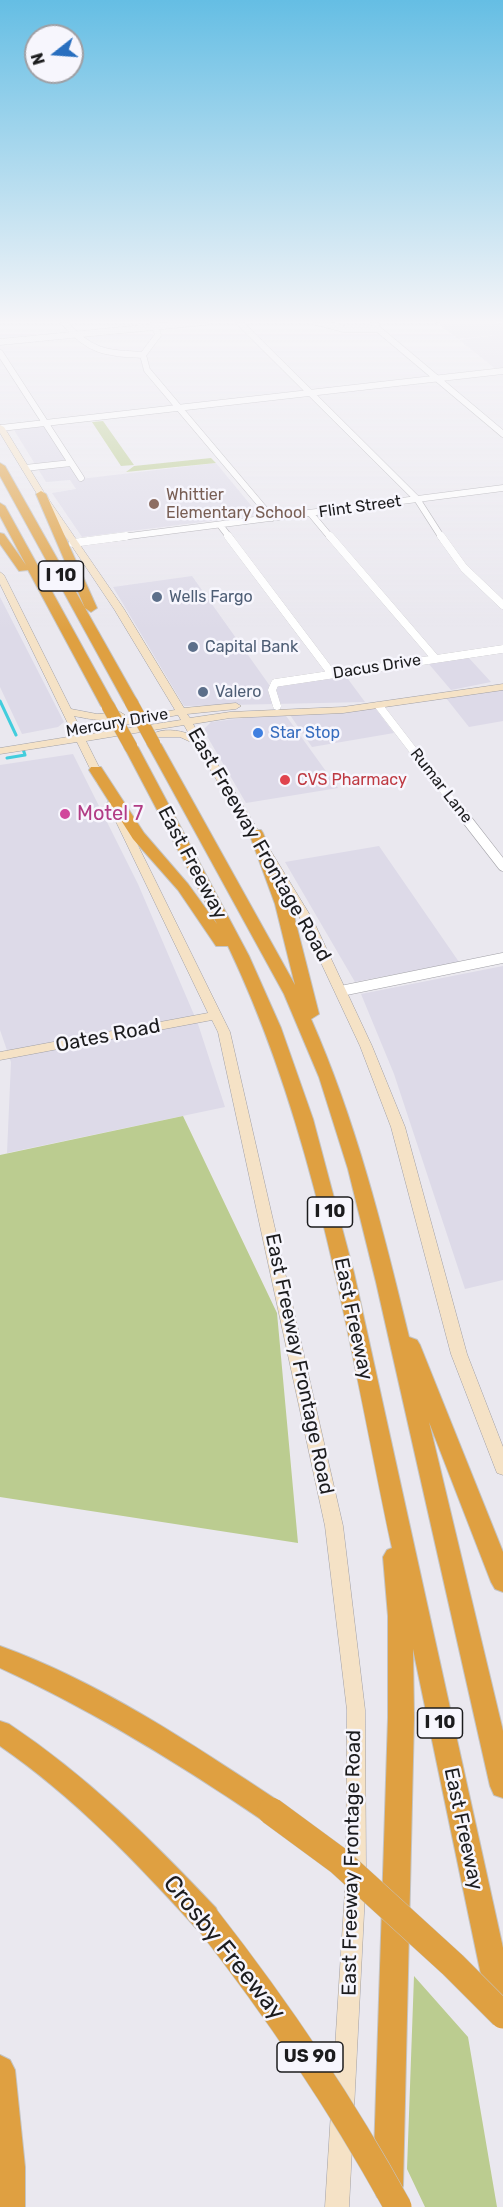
<!DOCTYPE html>
<html>
<head>
<meta charset="utf-8">
<style>
	body { margin:0 }
	#map { position:relative; width:503px; height:2207px; overflow:hidden; background:#eae8ef; font-family:Rubik,sans-serif }
	canvas { display:block }
	.north { position:absolute; left:24px; top:24px; width:60px; height:60px; box-sizing:border-box; background:#f7f6fd; border:2px solid #9f9fa4; border-radius:50%; rotate:253deg; font-size:16px; font-weight:700; line-height:24px; text-align:center; color:#1c1c1e }
	.north::after { content:''; display:block; margin:auto; width:21px; height:27px; background:#286ebf; clip-path:polygon(50% 0,100% 100%,50% 72%,0 100%) }
</style>
</head>
<body>
<div id="map">
<canvas width="503" height="2207"></canvas>
<div class="north">N</div>
</div>
<script>
const ctx = document.querySelector('canvas').getContext('2d');
ctx.lineJoin = 'round';
function paint(path, color) {
  ctx.fillStyle = color;
  ctx.fill(path, 'evenodd');
}
function strokePath(path, color, width, dash) {
  ctx.strokeStyle = color;
  ctx.lineWidth = width;
  ctx.lineCap = dash ? 'butt' : 'round';
  ctx.setLineDash(dash || []);
  ctx.stroke(path);
}
function write(font, color, halo, rows, align = 'center') {
  ctx.font = font + ' Rubik,sans-serif';
  ctx.lineWidth = 5;
  ctx.setLineDash([]);
  ctx.textBaseline = 'middle';
  ctx.strokeStyle = halo;
  ctx.fillStyle = color;
  for (const [text, x, y, turn = 0] of rows) {
    ctx.save();
    ctx.translate(x, y);
    ctx.rotate((+turn || 0) * Math.PI / 180);
    ctx.textAlign = isNaN(turn) ? turn : align;
    if (halo) ctx.strokeText(text, 0, 0);
    ctx.fillText(text, 0, 0);
    ctx.restore();
  }
}
const built = new Path2D(`
	M436,322H495L503,328V375L459,340L496,335L458,339Z
	M45,426L80,479L216,463L259,515L82,537L52,493L76,489L70,480L46,482L14,430Z
	M192,576L270,686L345,675L365,702L184,706L113,587Z
	M0,597L64,722L58,727L22,734L0,687Z
	M468,657L491,682L451,690L428,663Z
	M503,690V721L469,727L446,698Z
	M375,708L394,733L312,747L288,712Z
	M284,713L338,788L246,803L204,731L205,728L211,722Z
	M73,754L138,884L198,1024L225,1107L7,1153L11,1062L0,1030V765Z
	M379,846L459,962L355,982L285,862Z
	M503,966V1280L465,1289L394,1074L361,994Z`);
const green = new Path2D(`
	M103,421L134,465L121,466L92,422Z
	M211,458L216,463L126,472L134,466Z
	M183,1116L277,1313L298,1543L0,1497V1155Z
	M414,1976L468,2037L497,2207H425L407,2169Z`);
const stream = new Path2D(`
	M0,701L16,735
	M7,758L25,755L23,749`);
const streetFar2 = new Path2D(`
	M64,322C89,352 105,353 143,355
	M154,322L158,335L143,355L147,370L272,518
	M239,322L417,499L442,538
	M317,322L344,329H378
	M374,322L378,329L503,434
	M0,342L204,322
	M0,353L81,478
	M1,428L503,371
	M25,468L71,463
	M311,514L331,538
	M220,525L230,538
	M114,538L503,488`);
const streetFar1 = new Path2D(`
	M228,536L332,674
	M330,536L435,658
	M441,536L464,568L503,605
	M73,543L126,536
	M277,706L272,690L275,683L503,649
	M379,706L462,814`);
const street = new Path2D(`
	M461,812L503,866
	M341,991L503,958`);
const secondary = new Path2D(`
	M0,425L4,427L45,494L124,609L184,708L236,703L241,706L236,709L187,714L190,718L230,712L343,707L503,684V690L343,713L230,718L193,724L313,920L372,1046L405,1127L467,1354L503,1447V1475L497,1473L495,1468L451,1354L391,1127L360,1046L301,920L195,744L180,737H158L153,734C162,728 179,730 189,734L184,725L86,741L107,783L102,786L97,783L77,742L0,754V748L74,736L0,584V572L4,575L71,709L97,714L120,712L125,715C112,724 89,719 74,716L84,735L181,720L178,715L107,728L102,725L107,722L175,710L114,609L37,494L0,433Z
	M112,800L117,803L230,1032L343,1526L365,1710L366,1874L349,2207H325L346,1874L347,1710L325,1526L218,1032L212,1020L0,1060V1052L208,1013L107,803Z`);
const highway = new Path2D(`
	M0,463L5,466L85,608L36,494L41,491L46,494L97,608L91,612L85,608L138,702L136,705H126L124,702L0,476Z
	M0,503L5,506L115,706L113,709L108,710L101,706L28,570L19,571L0,544V533L4,534L26,565L0,516Z
	M154,740L161,744L295,985L275,904L249,833L251,830H261L263,833L291,904L319,1014L311,1019C356,1121 383,1229 409,1337L417,1340L420,1345L503,1552V1592L495,1589L491,1582L429,1422L503,1731V1798L494,1795L490,1786L376,1282L348,1169L319,1077L284,994L147,744Z
	M131,743L138,747L249,956L281,1028L313,1119L354,1273L503,1948V2027L493,2023L489,2013L413,1649L414,1718L403,2186L399,2197L388,2201L377,2197L373,2186L388,1718V1616L383,1557L387,1550L392,1548C349,1345 318,1135 228,946H216L178,890L133,839L89,770L91,767H101L144,833L188,884L217,924L124,747Z
	M0,1646C100,1682 192,1744 280,1802L284,1811L280,1820L271,1823L262,1820C178,1763 92,1710 0,1668Z
	M0,1721L9,1724C87,1776 152,1840 216,1908L220,1918L216,1928L206,1932L196,1928C136,1862 74,1797 0,1746Z
	M0,2055L10,2060L15,2070L25,2167V2207H0Z`);
const highwayBridgeFar1 = new Path2D(`
	M131,702L154,744
	M108,706L131,747`);
const highwayBridge = new Path2D(`
	M271,1811L339,1861L453,1965L503,2015
	M206,1918C278,2010 342,2105 398,2207`);
const markers = [
	[154,504,6,"#8d6e63"],
	[157,597,6,"#5c6f8a"],
	[193,647,6,"#5c6f8a"],
	[203,692,6,"#5c6f8a"],
	[258,733,6,"#3f7fe0"],
	[285,780,6,"#e0444e"],
	[65,814,6,"#d1479c"]
];
const farEducationnames = [
	["Whittier",166,495],
	["Elementary School",166,513]
];
const farStreetnames = [
	["Flint Street",360,507,-8],
	["Dacus Drive",377,667,-9],
	["Mercury Drive",117,723,-10],
	["Rumar Lane",441,786,52]
];
const farServicenames = [
	["Wells Fargo",169,597],
	["Capital Bank",205,647],
	["Valero",215,692]
];
const farShopnames = [
	["Star Stop",270,733]
];
const farHealthnames = [
	["CVS Pharmacy",297,780]
];
const shields = [
	[61,576,45],
	[330,1212,45],
	[440,1723,45],
	[310,2057,66]
];
const shieldNames = [
	["I 10",61,576],
	["I 10",330,1212],
	["I 10",440,1723],
	["US 90",310,2057]
];
const hotelNames = [
	["Motel 7",77,814]
];
const streetNames = [
	["East Freeway Frontage Road",259,845,60],
	["East Freeway",192,863,62],
	["Oates Road",108,1036,-11],
	["East Freeway",353,1319,78],
	["East Freeway Frontage Road",299,1364,78],
	["East Freeway",463,1829,78],
	["East Freeway Frontage Road",352,1863,-89]
];
const nearStreetnames = [
	["Crosby Freeway",224,1948,51]
];
paint(built, '#dddae8');
paint(green, '#bbcc90');
strokePath(stream, '#42cddd', 3);
strokePath(streetFar2, '#a1a0a6', 7);
strokePath(streetFar1, '#a1a0a6', 8);
strokePath(street, '#a1a0a6', 11);
strokePath(secondary, '#a1a0a6', 1);
strokePath(highway, '#c4c4c4', 2);
strokePath(streetFar2, '#fff', 6);
strokePath(streetFar1, '#fff', 8);
strokePath(street, '#fff', 10);
paint(secondary, '#f5e2c6');
paint(highway, '#dfa041');
strokePath(highwayBridgeFar1, '#c4c4c4', 14, []);
strokePath(highwayBridge, '#c4c4c4', 28, []);
strokePath(highwayBridgeFar1, '#dfa041', 13);
strokePath(highwayBridge, '#dfa041', 27);
const sky = ctx.createLinearGradient(0, 0, 0, 631);
sky.addColorStop(0, '#65bee4');
sky.addColorStop(0.51, '#f6f5f8');
sky.addColorStop(1, '#f6f5f800');
ctx.fillStyle = sky;
ctx.fillRect(0, 0, 503, 631);
for (const [x, y, r, color] of markers) {
  const dot = new Path2D();
  dot.arc(x, y, r, 0, 2 * Math.PI);
  ctx.fillStyle = color;
  ctx.fill(dot);
  strokePath(dot, '#f7f6fd', 2);
}
write('16px', '#785e54', '#f7f6fd', farEducationnames, 'left');
write('16px', '#1c1c1e', '#f7f6fd', farStreetnames);
write('16px', '#4e5e75', '#f7f6fd', farServicenames, 'left');
write('16px', '#366cbe', '#f7f6fd', farShopnames, 'left');
write('16px', '#be3a42', '#f7f6fd', farHealthnames, 'left');
for (const [x, y, w] of shields) {
  const box = new Path2D();
  box.roundRect(x - w / 2, y - 15, w, 30, 4.5);
  ctx.fillStyle = '#f7f6fd';
  ctx.fill(box);
  strokePath(box, '#1c1c1e', 1.5);
}
write('bold 18px', '#1c1c1e', null, shieldNames);
write('20px', '#b23c85', '#f7f6fd', hotelNames, 'left');
write('20px', '#1c1c1e', '#f7f6fd', streetNames);
write('24px', '#1c1c1e', '#f7f6fd', nearStreetnames);
</script>
</body>
</html>
